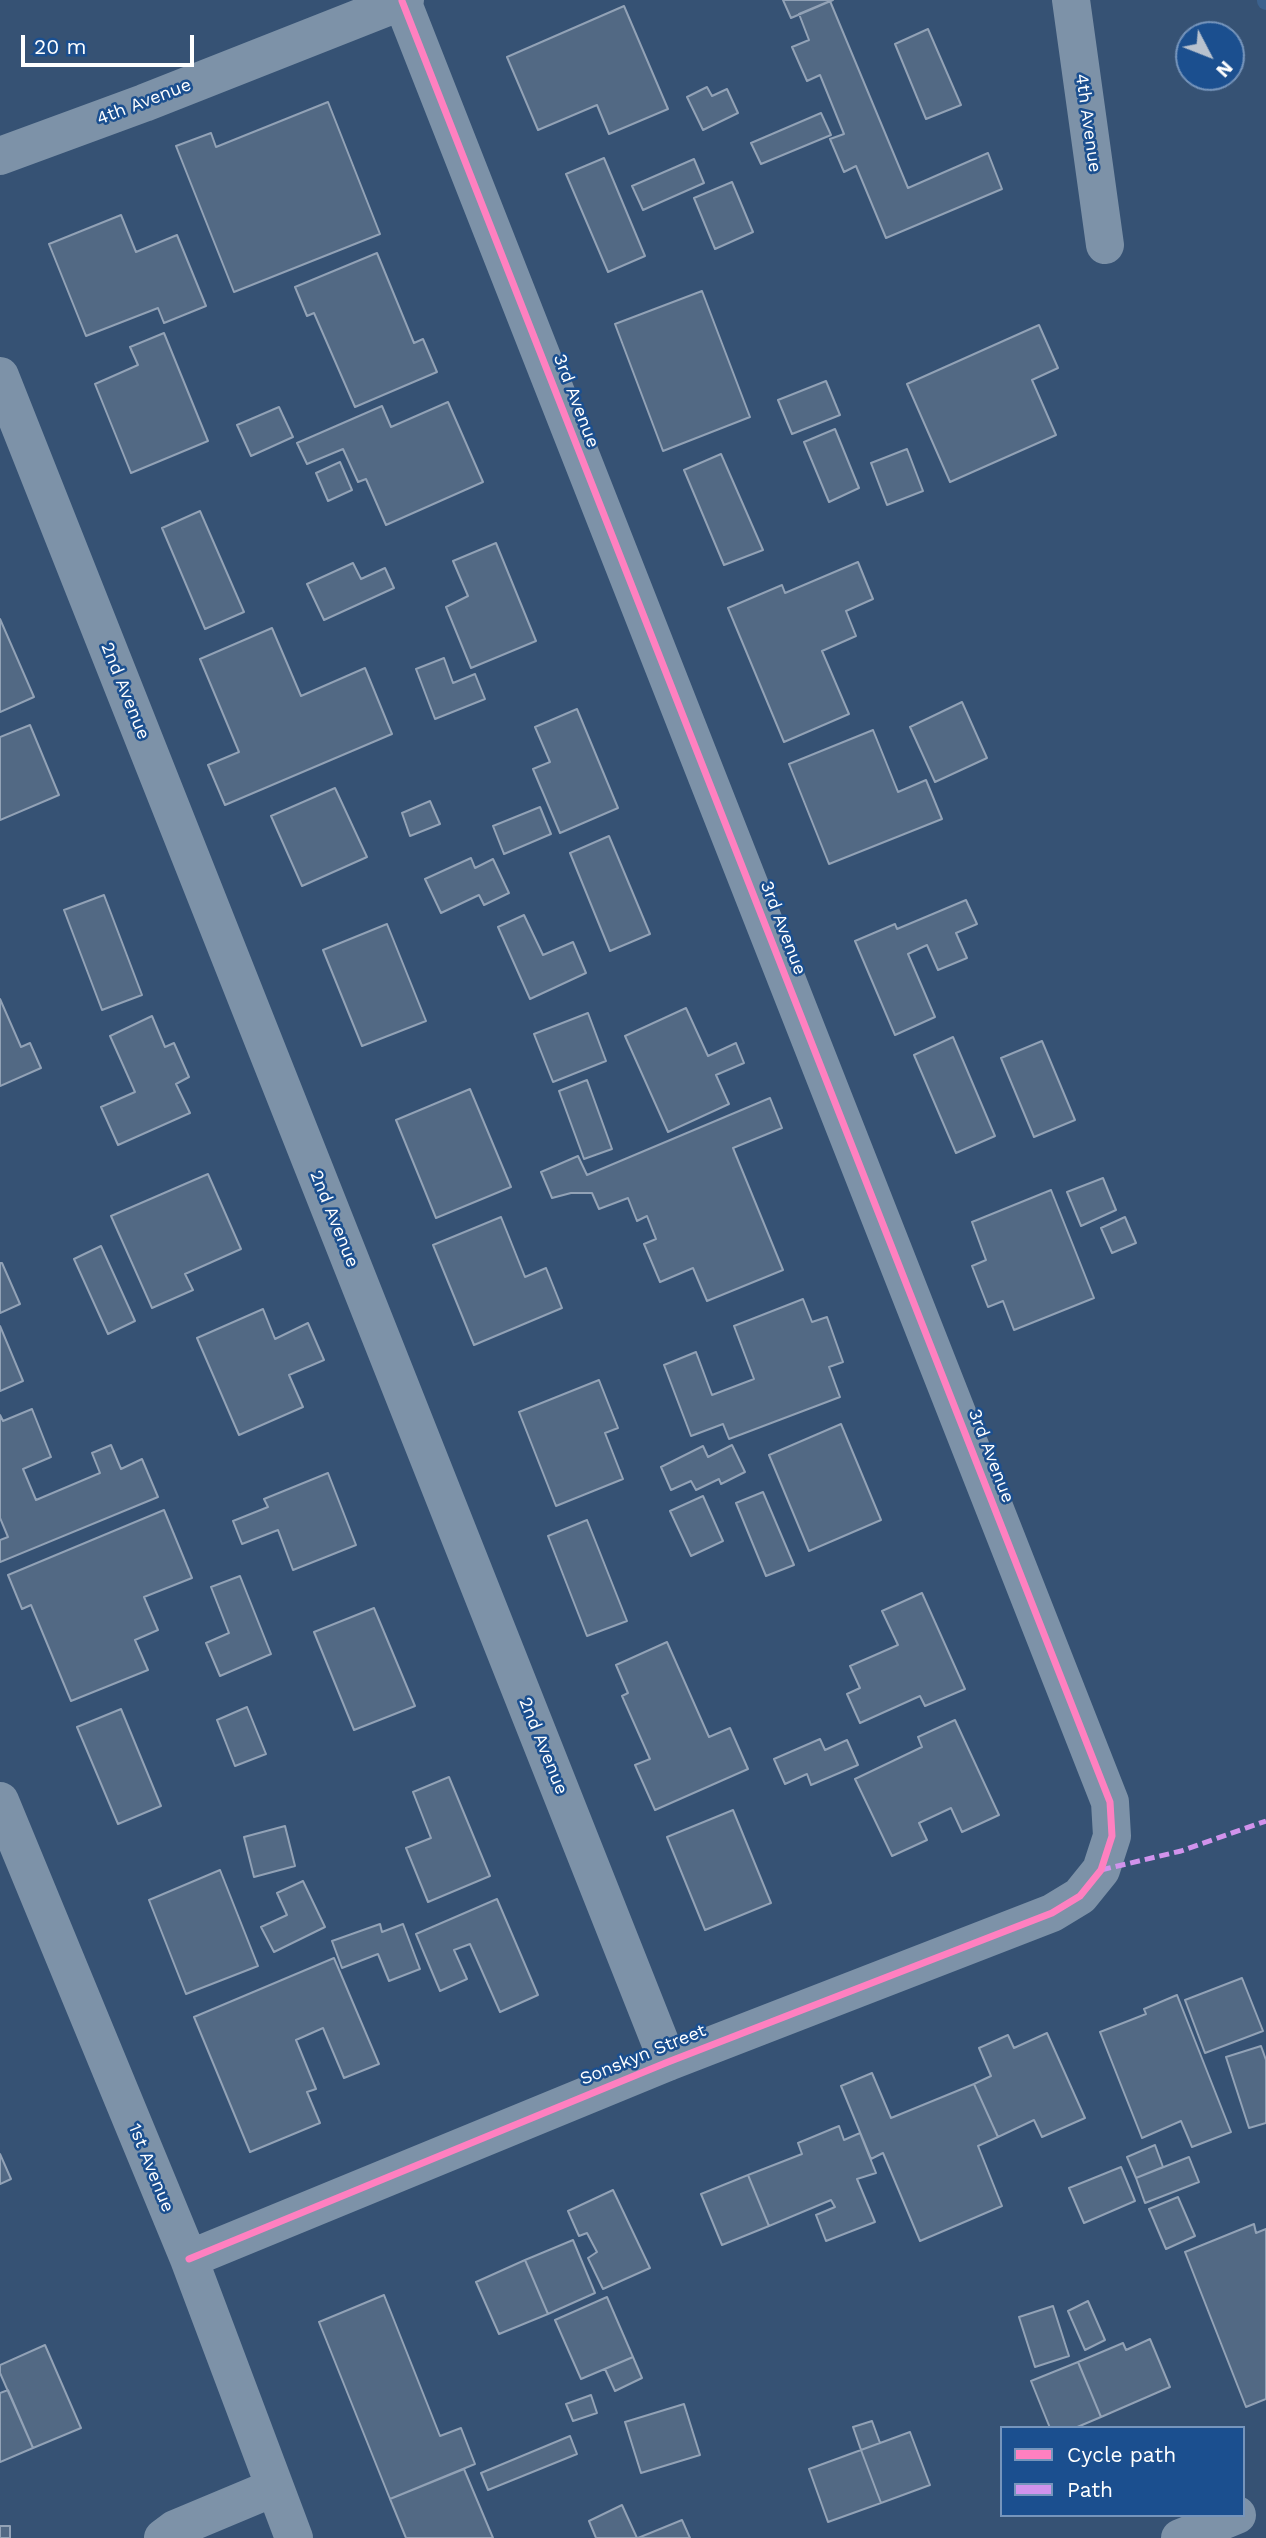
<!DOCTYPE html>
<html>
<head>
<meta charset="utf-8">
<style>
	body { margin:0 }
	#map { position:relative; width:1266px; height:2538px; overflow:hidden; background:#365274; font-family:"Work Sans",sans-serif }
	canvas { display:block }
	.legend { position:absolute; left:1000px; top:2426px; width:245px; height:91px; box-sizing:border-box; background:#1b4f8f; border:2px solid #7695bc; margin:0; padding:9px 12px; list-style:none; font-size:21px; color:#fff }
	.legend li { display:flex; align-items:center; gap:14px; height:35px }
	.legend b { width:35px; border:2px solid #7695bc }
	.north { position:absolute; left:1175px; top:21px; width:70px; height:70px; box-sizing:border-box; background:#1b4f8f; border:2px solid #7695bc; border-radius:50%; rotate:132deg; font-size:19px; font-weight:700; line-height:28px; text-align:center; color:#fff }
	.north::after { content:''; display:block; margin:auto; width:24px; height:32px; background:#b9c2ce; clip-path:polygon(50% 0,100% 100%,50% 72%,0 100%) }
	.scale { position:absolute; left:21px; top:35px; width:173px; height:32px; box-sizing:border-box; border:4px solid #fff; border-top:0; padding-left:9px; font-size:21px; line-height:24px; white-space:nowrap; color:#fff; -webkit-text-stroke:5px #1b4f8f; paint-order:stroke }
</style>
</head>
<body>
<div id="map">
<canvas width="1266" height="2538"></canvas>
<ul class="legend">
<li><b style="height:9px;background:#ff80c0"></b>Cycle path</li>
<li><b style="height:9px;background:#d193ec"></b>Path</li>
</ul>
<div class="north">N</div>
<div class="scale">20 m</div>
</div>
<script>
const ctx = document.querySelector('canvas').getContext('2d');
ctx.lineJoin = 'round';
function strokePath(path, color, width, dash) {
  ctx.strokeStyle = color;
  ctx.lineWidth = width;
  ctx.lineCap = dash ? 'butt' : 'round';
  ctx.setLineDash(dash || []);
  ctx.stroke(path);
}
function paint(path, color) {
  ctx.fillStyle = color;
  ctx.fill(path, 'evenodd');
}
function write(font, color, halo, rows, align = 'center') {
  ctx.font = font + ' "Work Sans",sans-serif';
  ctx.lineWidth = 5;
  ctx.setLineDash([]);
  ctx.textBaseline = 'middle';
  ctx.strokeStyle = halo;
  ctx.fillStyle = color;
  for (const [text, x, y, turn = 0] of rows) {
    ctx.save();
    ctx.translate(x, y);
    ctx.rotate((+turn || 0) * Math.PI / 180);
    ctx.textAlign = isNaN(turn) ? turn : align;
    if (halo) ctx.strokeText(text, 0, 0);
    ctx.fillText(text, 0, 0);
    ctx.restore();
  }
}
const stream = new Path2D(`
	M1266,0V1`);
const building = new Path2D(`
	M783,0H833L791,18Z
	M830,1L908,188L988,153L1002,189L886,238L856,166L844,172L830,139L844,134L820,75L807,81L792,47L809,40L799,14Z
	M624,6L668,109L609,134L597,105L538,130L507,57Z
	M928,29L961,105L926,119L895,44Z
	M707,87L712,96L727,89L738,113L703,130L687,97Z
	M328,102L380,234L234,292L176,146L211,133L216,147Z
	M821,113L831,135L761,164L751,143Z
	M604,158L645,256L608,272L566,174Z
	M694,159L704,183L643,210L632,186Z
	M732,182L753,232L715,249L694,198Z
	M121,215L136,252L177,235L206,306L164,323L158,308L86,336L49,244Z
	M377,253L414,343L423,339L437,372L355,407L314,313L307,316L295,287Z
	M702,291L750,417L663,451L615,324Z
	M1039,325L1058,368L1032,380L1056,435L950,482L907,384Z
	M164,333L208,441L131,473L95,384L138,365L130,347Z
	M826,381L840,415L792,434L778,400Z
	M448,402L483,482L386,525L366,479L358,482L343,449L307,464L297,443L382,406L391,427Z
	M279,407L293,437L251,456L237,425Z
	M835,429L859,488L829,502L804,442Z
	M907,449L923,491L887,505L871,463Z
	M721,454L763,550L724,565L684,470Z
	M340,462L352,490L328,501L316,473Z
	M200,511L244,612L205,629L162,528Z
	M496,543L536,641L471,668L446,607L468,596L453,561Z
	M858,562L873,599L846,611L856,636L822,651L849,714L784,742L728,608L782,585L785,593Z
	M353,563L361,579L385,568L394,588L324,620L307,584Z
	M0,619L34,697L0,712Z
	M272,628L301,696L365,668L392,734L225,805L208,765L239,752L200,659Z
	M444,658L453,683L475,674L485,699L435,719L416,669Z
	M962,702L987,758L935,782L910,727Z
	M577,709L618,808L560,833L533,769L550,762L535,727Z
	M30,725L59,795L0,820V737Z
	M873,730L898,792L926,780L942,819L829,864L789,764Z
	M335,788L367,857L302,886L271,816Z
	M430,801L440,824L410,836L402,813Z
	M540,807L551,834L504,854L493,826Z
	M609,836L650,934L610,951L570,853Z
	M471,858L475,868L493,859L509,893L484,905L479,895L441,913L425,879Z
	M104,895L142,995L102,1010L64,910Z
	M966,900L977,924L956,933L967,958L938,970L927,945L908,954L935,1017L895,1035L855,941L895,924L897,929Z
	M524,915L543,955L573,942L586,973L530,999L498,927Z
	M387,924L426,1021L362,1046L323,950Z
	M0,999L21,1047L30,1043L41,1068L0,1086Z
	M686,1008L708,1056L736,1043L744,1063L716,1075L729,1104L668,1132L625,1036Z
	M588,1013L606,1061L553,1082L534,1034Z
	M152,1016L165,1047L174,1043L189,1077L176,1084L190,1113L118,1145L101,1107L135,1092L110,1036Z
	M953,1037L995,1136L956,1153L914,1055Z
	M1042,1041L1075,1120L1034,1137L1001,1058Z
	M587,1080L612,1149L584,1159L559,1091Z
	M470,1089L511,1187L436,1218L396,1120Z
	M770,1098L782,1128L733,1148L783,1270L707,1301L693,1268L660,1282L644,1244L656,1239L647,1216L637,1221L628,1198L599,1209L592,1193H571L552,1198L541,1172L578,1156L587,1175Z
	M208,1174L241,1249L185,1274L193,1290L152,1308L111,1216Z
	M1103,1178L1116,1210L1081,1226L1067,1192Z
	M1051,1190L1094,1298L1014,1330L1003,1301L988,1307L972,1266L986,1260L972,1222Z
	M501,1217L525,1277L546,1268L562,1308L474,1345L433,1245Z
	M1125,1217L1136,1243L1112,1253L1101,1228Z
	M101,1246L135,1321L108,1334L74,1259Z
	M0,1263H2L20,1304L0,1313Z
	M803,1299L812,1322L827,1317L843,1362L829,1367L840,1397L729,1439L723,1424L691,1436L664,1365L696,1352L712,1395L754,1379L734,1326Z
	M263,1309L275,1339L308,1323L324,1360L289,1375L303,1407L239,1435L197,1338Z
	M0,1326L23,1381L0,1391Z
	M599,1380L618,1428L605,1433L623,1479L556,1506L519,1412Z
	M32,1409L51,1457L23,1469L36,1500L100,1473L92,1453L111,1445L121,1469L142,1459L158,1497L0,1562V1540L8,1537L0,1518V1415L3,1421Z
	M841,1424L881,1520L809,1551L769,1455Z
	M732,1445L745,1472L721,1484L719,1479L696,1490L691,1481L671,1490L661,1467L703,1446L708,1457Z
	M328,1473L356,1545L293,1570L278,1530L242,1544L233,1521L268,1507L264,1499Z
	M763,1492L794,1565L766,1576L736,1503Z
	M703,1496L723,1541L691,1556L670,1511Z
	M164,1510L192,1578L144,1597L158,1630L135,1640L148,1670L71,1701L31,1605L22,1609L8,1575Z
	M587,1520L627,1621L587,1636L548,1536Z
	M240,1576L271,1654L220,1676L206,1643L229,1633L211,1587Z
	M922,1593L965,1689L925,1706L920,1696L860,1723L847,1694L860,1688L850,1666L898,1645L882,1611Z
	M374,1608L415,1706L354,1730L314,1632Z
	M667,1642L709,1737L730,1728L748,1769L655,1810L635,1765L650,1759L622,1696L628,1693L616,1665Z
	M247,1707L266,1754L235,1766L217,1720Z
	M121,1709L161,1806L118,1824L77,1727Z
	M955,1720L999,1815L962,1832L951,1808L919,1823L927,1840L892,1856L855,1779L922,1747L918,1737Z
	M820,1739L825,1750L847,1740L858,1765L811,1785L807,1774L785,1784L774,1759Z
	M449,1777L490,1876L428,1902L406,1848L431,1838L413,1792Z
	M733,1810L771,1903L705,1930L667,1837Z
	M285,1826L295,1866L254,1877L244,1837Z
	M220,1870L258,1966L186,1994L149,1900Z
	M303,1881L325,1927L274,1952L261,1927L287,1915L277,1893Z
	M497,1899L538,1995L500,2012L470,1944L454,1950L467,1979L440,1991L416,1934Z
	M380,1924L382,1932L403,1924L420,1969L389,1981L378,1954L342,1968L332,1941Z
	M334,1958L379,2064L344,2078L323,2028L296,2040L316,2089L307,2092L320,2123L250,2152L194,2017Z
	M1242,1978L1263,2031L1205,2053L1185,2000Z
	M1177,1995L1231,2132L1192,2147L1181,2121L1142,2138L1100,2032L1146,2014L1144,2009Z
	M1047,2033L1085,2118L1042,2137L1034,2120L998,2137L974,2084L991,2076L979,2048L1008,2035L1014,2048Z
	M1261,2046L1266,2060V2123L1249,2128L1226,2057Z
	M872,2073L891,2118L974,2084L998,2137L978,2146L1002,2206L920,2241L883,2153L871,2159L841,2086Z
	M839,2126L844,2140L860,2133L876,2173L857,2179L875,2222L826,2241L816,2215L835,2207L831,2200L769,2226L748,2175L802,2154L798,2143Z
	M1155,2145L1163,2167L1136,2178L1127,2157Z
	M0,2154L11,2179L0,2184Z
	M1189,2157L1199,2182L1145,2203L1136,2178Z
	M1121,2167L1135,2201L1084,2223L1069,2188Z
	M748,2175L769,2226L722,2245L701,2194Z
	M613,2190L650,2268L603,2289L588,2258L597,2252L587,2233L579,2236L568,2211Z
	M1178,2197L1195,2236L1166,2249L1149,2209Z
	M1254,2224L1256,2233L1266,2229V2399L1246,2407L1185,2252Z
	M573,2240L595,2293L548,2314L525,2260Z
	M525,2260L548,2314L499,2334L476,2282Z
	M384,2295L440,2436L461,2428L475,2464L390,2499L319,2322Z
	M607,2297L633,2357L581,2379L555,2320Z
	M1088,2301L1105,2340L1085,2350L1068,2311Z
	M1053,2306L1069,2356L1035,2367L1019,2317Z
	M1150,2339L1170,2387L1101,2417L1078,2362L1123,2343L1126,2350Z
	M45,2345L81,2428L33,2448L0,2373V2365Z
	M633,2357L642,2378L615,2391L605,2369Z
	M1078,2362L1101,2417L1075,2428H1050L1031,2381Z
	M8,2390L33,2448L0,2462V2393Z
	M591,2395L597,2413L573,2421L566,2404Z
	M684,2404L700,2455L641,2473L625,2422Z
	M872,2421L880,2443L861,2450L853,2427Z
	M910,2432L930,2485L881,2503L861,2450Z
	M570,2436L577,2454L488,2490L481,2473Z
	M861,2450L881,2503L828,2522L809,2469Z
	M464,2469L493,2538H406L390,2499Z
	M622,2505L637,2538H596L589,2521Z
	M682,2520L690,2538H638Z
	M0,2526H10V2538H0Z`);
const minor = new Path2D(`
	M1071,0L1105,245
	M0,156L144,103L405,0
	M0,376L668,2062
	M0,1801L189,2259L294,2538
	M189,2259L668,2062L1052,1913L1080,1896L1101,1870L1112,1836L1110,1802L402,1
	M163,2538L175,2529L273,2488
	M1180,2538L1237,2515`);
const quiet = new Path2D(`
	M1101,1870L1181,1851L1266,1821`);
const cycleway = new Path2D(`
	M189,2259L668,2062L1052,1913L1080,1896L1101,1870L1112,1836L1110,1802L402,1`);
const streetNames = [
	["4th Avenue",144,102,-21],
	["4th Avenue",1088,123,82],
	["3rd Avenue",576,401,69],
	["2nd Avenue",125,691,68],
	["3rd Avenue",783,928,69],
	["2nd Avenue",334,1219,68],
	["3rd Avenue",991,1456,69],
	["2nd Avenue",543,1746,68],
	["Sonskyn Street",643,2055,-22],
	["1st Avenue",151,2168,68]
];
strokePath(stream, '#3b618d', 18);
paint(building, '#526984');
strokePath(building, '#92a2b6', 2);
strokePath(minor, '#7d92a8', 38);
strokePath(quiet, '#d193ec', 5, [10, 5]);
strokePath(cycleway, '#ff80c0', 7);
write('18px', '#fff', '#1b4f8f', streetNames);
</script>
</body>
</html>
